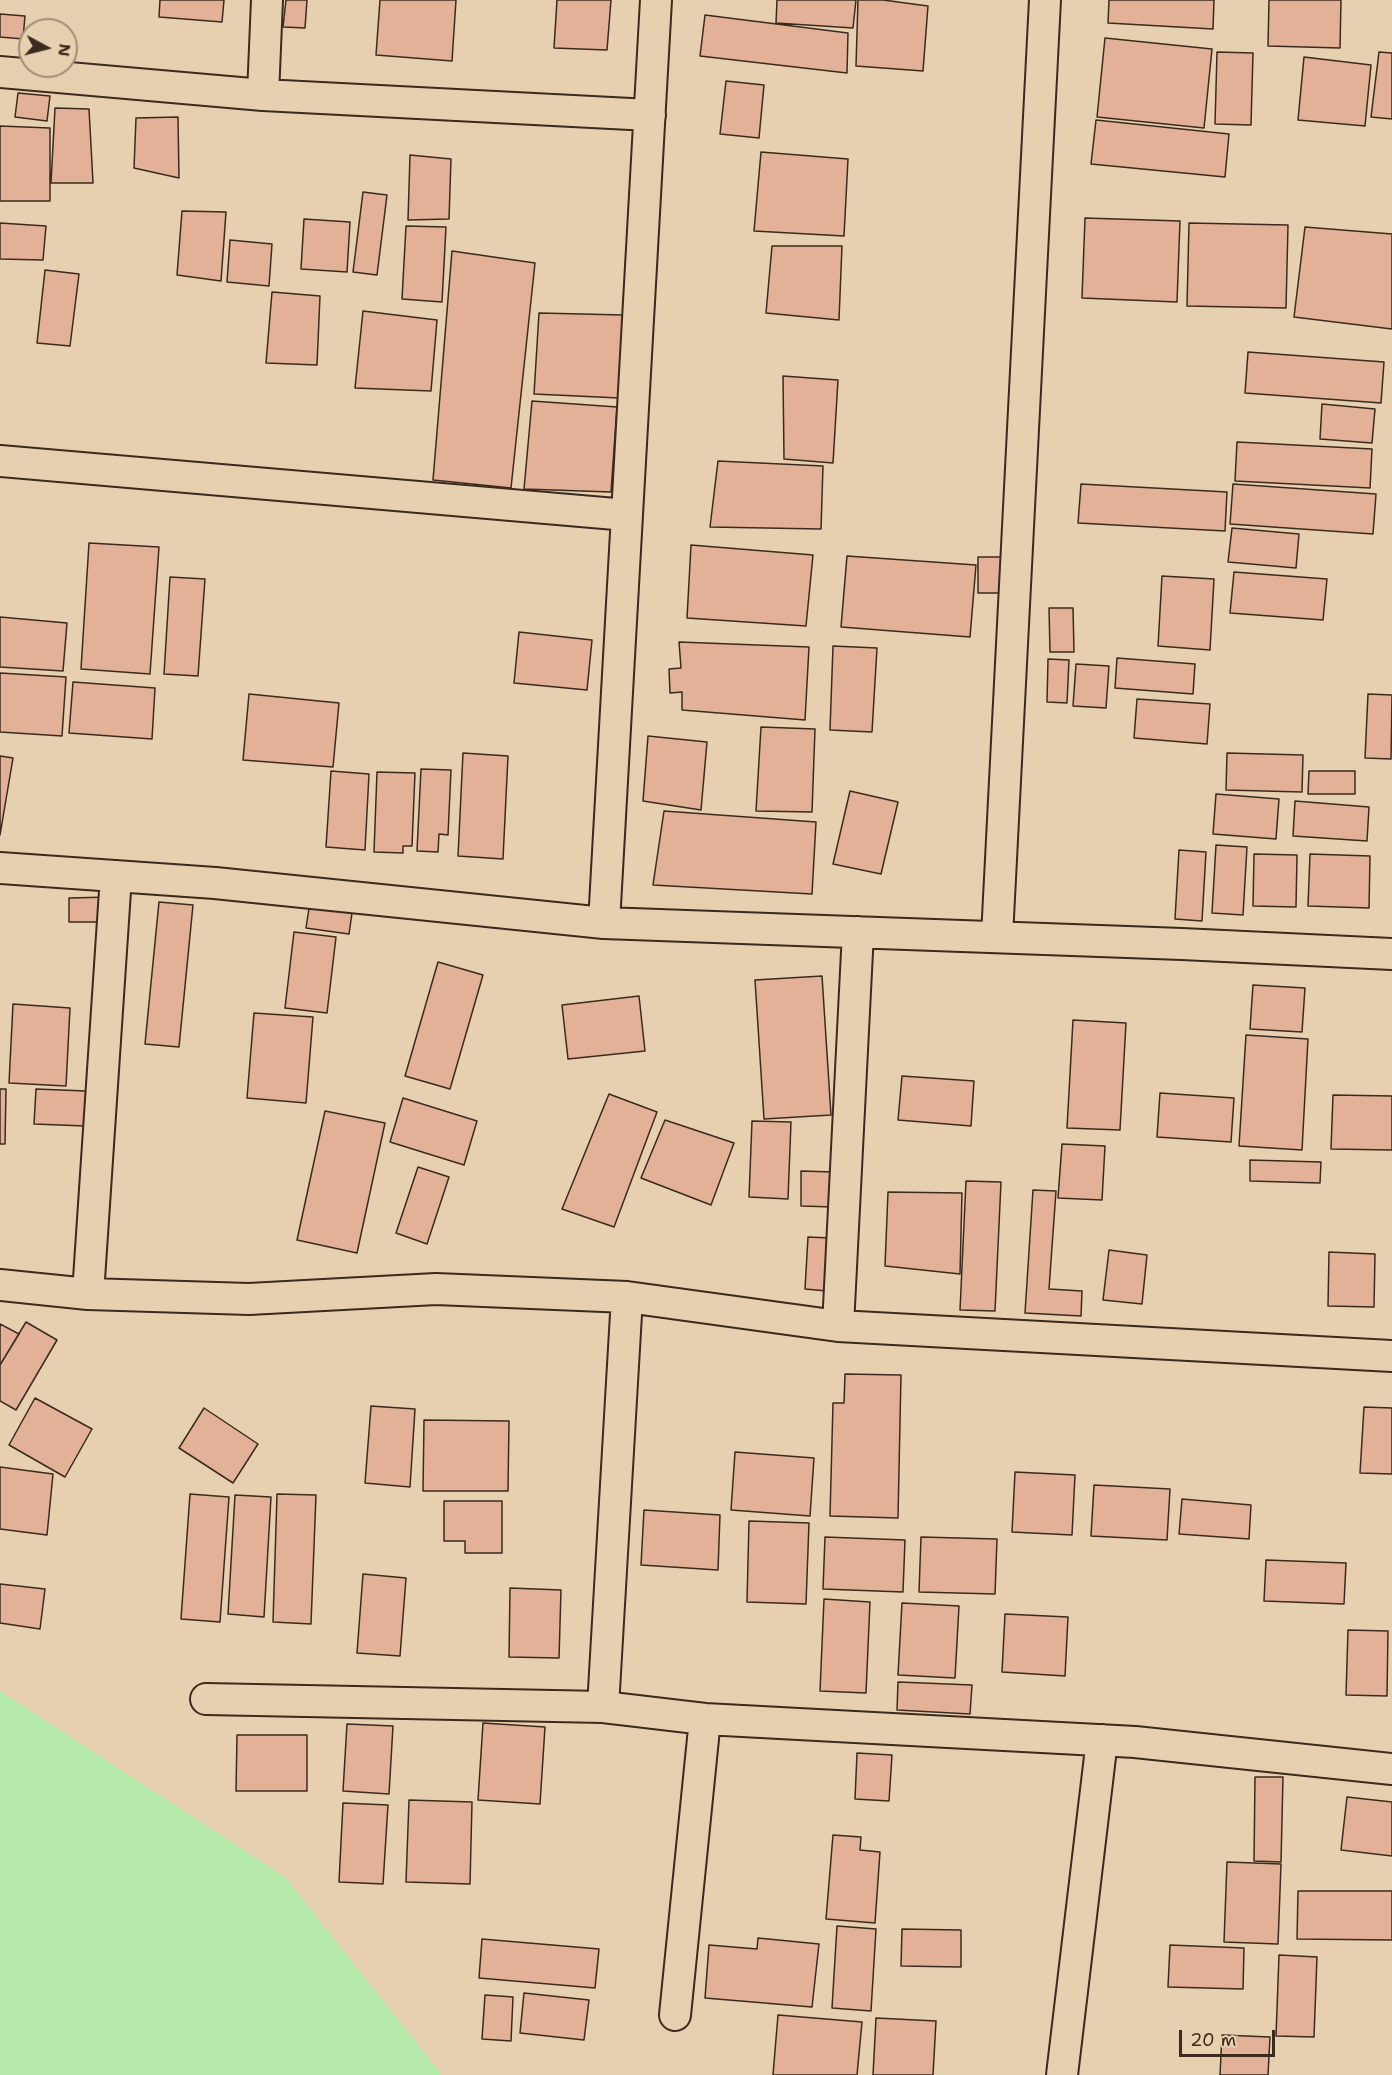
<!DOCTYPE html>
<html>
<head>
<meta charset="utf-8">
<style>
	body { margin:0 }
	#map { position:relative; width:1392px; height:2075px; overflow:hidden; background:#e7d0b0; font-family:"Shantell Sans",sans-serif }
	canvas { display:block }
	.north { position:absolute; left:18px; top:18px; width:60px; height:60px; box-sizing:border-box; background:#e7d0b0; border:2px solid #a28e76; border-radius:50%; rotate:97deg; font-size:16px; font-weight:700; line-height:24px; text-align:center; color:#3b2a1e }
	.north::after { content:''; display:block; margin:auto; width:21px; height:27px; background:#3b2a1e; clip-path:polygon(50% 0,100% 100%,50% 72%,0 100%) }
	.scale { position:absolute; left:1179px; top:2030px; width:96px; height:27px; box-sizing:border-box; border:3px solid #3b2a1e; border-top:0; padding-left:8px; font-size:18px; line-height:21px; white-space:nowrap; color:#3b2a1e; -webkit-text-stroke:4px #e7d0b0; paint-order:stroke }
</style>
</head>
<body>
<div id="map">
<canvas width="1392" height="2075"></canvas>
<div class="north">N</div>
<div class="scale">20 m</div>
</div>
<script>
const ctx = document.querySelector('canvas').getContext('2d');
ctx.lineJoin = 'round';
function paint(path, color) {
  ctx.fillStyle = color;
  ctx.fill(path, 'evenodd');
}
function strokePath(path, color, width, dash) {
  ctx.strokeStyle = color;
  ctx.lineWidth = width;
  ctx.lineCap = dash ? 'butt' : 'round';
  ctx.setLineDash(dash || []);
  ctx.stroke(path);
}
const green = new Path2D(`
	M0,1691L285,1877L442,2075H0Z`);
const building = new Path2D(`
	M160,0H224L222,22L159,17Z
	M286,0H307L305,28L283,27Z
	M380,0H456L452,61L376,55Z
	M557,0H611L607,50L554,48Z
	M777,0H856L853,28L776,23Z
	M858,0H883L928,6L923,71L856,66Z
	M1109,0H1214L1213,29L1108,23Z
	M1269,0H1341L1340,48L1268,46Z
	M0,14L25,16L23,39L0,37Z
	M705,15L848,33L847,73L700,56Z
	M1105,38L1212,49L1204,128L1097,117Z
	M1217,52L1253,53L1251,125L1215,124Z
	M1379,52L1392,53V119L1371,117Z
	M1304,57L1371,65L1365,126L1298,120Z
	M726,81L764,85L759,138L720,134Z
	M18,93L50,96L47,121L15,117Z
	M55,108L89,109L93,183H51Z
	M178,117L179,178L134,168L136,118Z
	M1096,120L1229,134L1225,177L1091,164Z
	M0,126L50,128V201H0Z
	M761,152L848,159L844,236L754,231Z
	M410,155L451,159L449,219L408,220Z
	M363,192L387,195L377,275L353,272Z
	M182,211L226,212L221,281L177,275Z
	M1085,218L1180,221L1177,302L1082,298Z
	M304,219L350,222L347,272L301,269Z
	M0,223L46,226L43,260L0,259Z
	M1189,223L1288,225L1286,308L1187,306Z
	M406,226L446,227L442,302L402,299Z
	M1305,227L1392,234V329L1294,317Z
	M230,240L272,244L269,286L227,282Z
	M772,246H842L839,320L766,313Z
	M452,251L535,263L511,488L433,480Z
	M45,270L79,274L70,346L37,343Z
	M272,292L320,296L317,365L266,363Z
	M363,311L437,320L431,391L355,388Z
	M539,313L624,315L619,398L534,394Z
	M1248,352L1384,362L1381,403L1245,393Z
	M783,376L838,380L833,463L784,459Z
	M532,401L617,407L611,492L524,489Z
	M1322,404L1375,409L1372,443L1320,439Z
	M1237,442L1372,449L1370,488L1235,481Z
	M718,461L823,466L821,529L710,527Z
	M1081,484L1227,492L1225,531L1078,523Z
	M1233,484L1376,494L1373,534L1230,524Z
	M1232,528L1299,534L1296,568L1228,562Z
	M89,543L159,547L150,674L81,669Z
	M691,545L813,555L806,626L687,618Z
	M847,556L976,565L970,637L841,627Z
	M978,557H1008V593H978Z
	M1234,572L1327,579L1323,620L1230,613Z
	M1162,576L1214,579L1210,650L1158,646Z
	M170,577L205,579L198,676L164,674Z
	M1049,608H1073L1074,652H1050Z
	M0,617L67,623L63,671L0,667Z
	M519,632L592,640L587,690L514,683Z
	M679,642L809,647L805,720L682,710V692L670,693L669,669L681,668Z
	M833,646L877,648L872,732L830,730Z
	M1117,658L1195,664L1193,694L1115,688Z
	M1048,659L1069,660L1067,703L1047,702Z
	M1076,664L1109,666L1106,708L1073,706Z
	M0,673L66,677L62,736L0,732Z
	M73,682L155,688L152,739L69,733Z
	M249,694L339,703L333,767L243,760Z
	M1368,694L1392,695L1391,759L1365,758Z
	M1137,699L1210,704L1207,744L1134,738Z
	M761,727L815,729L812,812L756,811Z
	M648,736L707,742L701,810L643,801Z
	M463,753L508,756L503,859L458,856Z
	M1227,753L1303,755L1302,792L1226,790Z
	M0,756L13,758L0,835Z
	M421,769L451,770L448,835L439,834L438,852L417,851Z
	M331,771L369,774L365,850L326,847Z
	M1309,771H1355V794H1308Z
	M377,772L415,773L412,846H403V853L374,852Z
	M850,791L898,802L881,874L833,864Z
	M1216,794L1279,799L1276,839L1213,834Z
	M1295,801L1369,807L1367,841L1293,836Z
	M664,811L816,822L812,894L653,885Z
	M1216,845L1247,847L1243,915L1212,913Z
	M1179,850L1206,852L1202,921L1175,919Z
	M1254,854L1297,855L1296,907L1253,906Z
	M1310,854L1370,856L1369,908L1308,906Z
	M110,897V922H69V898Z
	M159,902L193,905L179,1047L145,1044Z
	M309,908L352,913L349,934L306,928Z
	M294,932L336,937L327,1013L285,1008Z
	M438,962L483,975L450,1089L405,1076Z
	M822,976L831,1115L764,1119L755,980Z
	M1253,985L1305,988L1302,1032L1250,1029Z
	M639,996L645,1051L568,1059L562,1005Z
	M13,1004L70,1008L66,1086L9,1083Z
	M254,1013L313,1017L306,1103L247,1098Z
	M1073,1020L1126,1023L1120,1130L1067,1128Z
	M1246,1035L1308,1039L1302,1150L1239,1146Z
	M902,1076L974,1081L971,1126L898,1120Z
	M0,1089H6L5,1144H0Z
	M36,1089L86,1091L85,1126L34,1124Z
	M1160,1093L1234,1098L1231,1142L1157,1137Z
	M609,1094L657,1112L614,1227L562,1209Z
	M1333,1095L1392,1096V1150L1331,1149Z
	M403,1098L477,1121L464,1165L390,1142Z
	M325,1111L385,1123L357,1253L297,1240Z
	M665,1120L734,1143L711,1205L641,1178Z
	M752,1121L791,1122L788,1199L749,1197Z
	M1062,1144L1105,1146L1102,1200L1058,1198Z
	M1250,1160L1321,1162L1320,1183L1250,1181Z
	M418,1167L449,1177L427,1244L396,1233Z
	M801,1171L834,1172V1207L801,1206Z
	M966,1181L1001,1182L995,1311L960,1310Z
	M1033,1190L1056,1191L1049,1289L1082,1291L1081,1316L1025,1313Z
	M888,1192L962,1193L960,1274L885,1266Z
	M808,1237L831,1238L827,1291L805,1289Z
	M1109,1250L1147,1255L1142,1304L1103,1300Z
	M1329,1252L1375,1254L1374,1307L1328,1306Z
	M26,1322L57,1340L16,1410L0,1401V1365Z
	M0,1324L19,1334L0,1365Z
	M845,1374L901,1375L898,1518L830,1516L833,1403H844Z
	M35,1398L92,1429L65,1477L9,1445Z
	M371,1406L415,1409L410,1487L365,1483Z
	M1364,1407L1392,1408V1474L1360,1473Z
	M204,1408L258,1444L233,1483L179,1448Z
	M424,1420L509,1421L508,1491H423Z
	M735,1452L814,1458L810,1516L731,1510Z
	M0,1467L53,1474L47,1535L0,1529Z
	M1015,1472L1075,1475L1072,1535L1012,1532Z
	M1094,1485L1170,1489L1167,1540L1091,1536Z
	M190,1494L229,1497L220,1622L181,1619Z
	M277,1494L316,1495L311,1624L273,1622Z
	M235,1495L271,1497L264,1617L228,1614Z
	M1182,1499L1251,1505L1249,1539L1179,1534Z
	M444,1501H502V1553H465V1541H444Z
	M644,1510L720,1515L718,1570L641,1565Z
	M749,1521L809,1523L806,1604L747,1602Z
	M825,1537L905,1540L903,1592L823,1589Z
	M921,1537L997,1539L995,1594L919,1592Z
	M1266,1560L1346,1563L1344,1604L1264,1601Z
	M363,1574L406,1578L400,1656L357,1653Z
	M0,1584L45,1589L40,1629L0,1623Z
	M510,1588L561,1590L559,1658L509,1657Z
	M824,1599L870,1602L866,1693L820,1691Z
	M902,1603L959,1606L955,1678L898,1675Z
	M1005,1614L1068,1617L1065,1676L1002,1672Z
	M1348,1630L1388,1631L1387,1696L1346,1695Z
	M898,1682L972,1685L970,1714L897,1710Z
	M483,1723L545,1727L540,1804L478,1800Z
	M347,1724L393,1726L389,1794L343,1791Z
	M237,1735H307V1791H236Z
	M857,1753L892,1755L889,1801L855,1799Z
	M1255,1777H1283L1281,1862L1254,1861Z
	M1347,1797L1392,1802V1856L1341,1850Z
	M409,1800L472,1802L470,1884L406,1882Z
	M343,1803L388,1805L383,1884L339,1882Z
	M833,1835L861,1837L860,1850L880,1852L875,1923L826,1919Z
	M1227,1862L1281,1864L1278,1944L1224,1942Z
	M1298,1891H1392V1940L1297,1939Z
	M837,1926L876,1929L871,2011L832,2008Z
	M902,1929L961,1930V1967L901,1966Z
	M758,1938L819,1944L812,2007L705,1998L709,1945L757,1949Z
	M482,1939L599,1949L595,1988L479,1978Z
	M1170,1945L1244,1948L1243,1989L1168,1987Z
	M1279,1955L1317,1957L1314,2037L1276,2036Z
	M524,1993L589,2000L584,2040L520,2033Z
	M485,1995L513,1997L511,2041L482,2039Z
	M778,2015L862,2022L857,2075H773Z
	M876,2018L936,2021L933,2075H873Z
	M1222,2035L1270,2037L1268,2075H1220Z`);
const street = new Path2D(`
	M0,72L263,95L650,115
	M263,95L267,0
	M0,461L627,515
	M0,868L215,883L604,923L1182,944L1392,954
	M604,923L656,0
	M997,937L1045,0
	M0,1285L88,1294L249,1299L436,1289L627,1297L838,1326L1392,1356
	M88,1294L116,876
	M838,1326L858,932
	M206,1699L603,1707L705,1719L1135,1742L1392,1769
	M603,1707L627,1297
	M675,2015L705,1719
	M1062,2075L1102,1740`);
paint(green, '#b5e9a9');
paint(building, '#e2b197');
strokePath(building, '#3b2a1e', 1.5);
strokePath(street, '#3b2a1e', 34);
strokePath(street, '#e7d0b0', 30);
</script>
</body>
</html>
